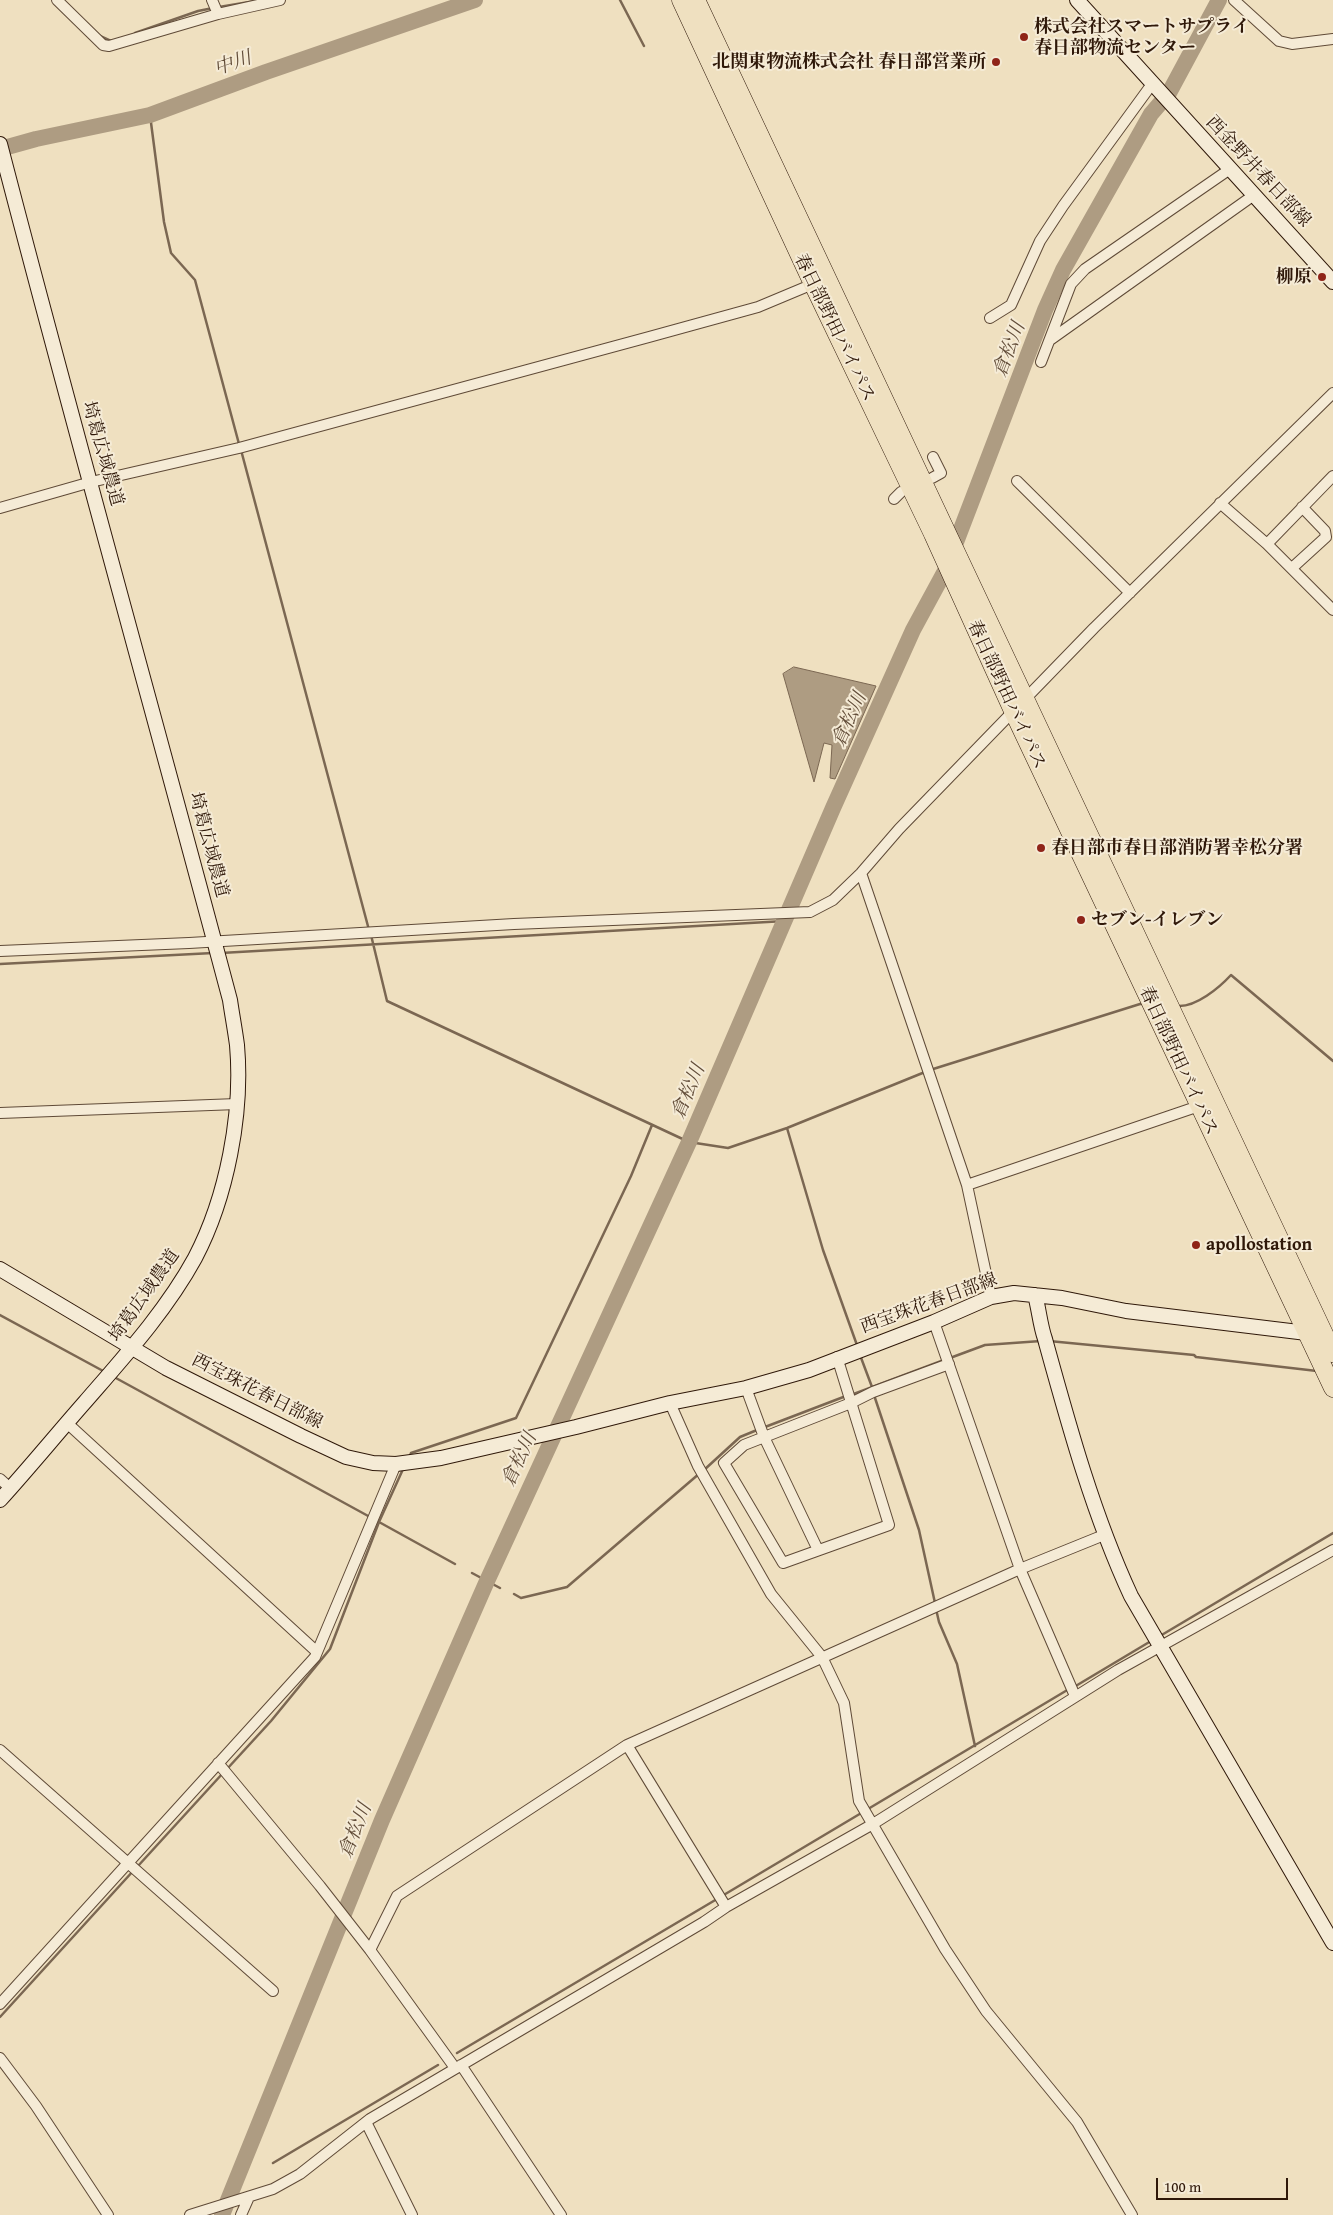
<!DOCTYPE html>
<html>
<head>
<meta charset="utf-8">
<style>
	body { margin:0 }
	#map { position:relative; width:1333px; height:2215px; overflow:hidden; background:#efe0c0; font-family:"Gentium Book Plus",serif }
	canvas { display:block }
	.scale { position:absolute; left:1156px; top:2178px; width:132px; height:22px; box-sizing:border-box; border:2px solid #2f1809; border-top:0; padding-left:6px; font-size:15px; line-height:18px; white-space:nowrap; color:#2f1809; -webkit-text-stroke:4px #f5ebd6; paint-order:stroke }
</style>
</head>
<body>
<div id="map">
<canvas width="1333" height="2215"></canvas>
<div class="scale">100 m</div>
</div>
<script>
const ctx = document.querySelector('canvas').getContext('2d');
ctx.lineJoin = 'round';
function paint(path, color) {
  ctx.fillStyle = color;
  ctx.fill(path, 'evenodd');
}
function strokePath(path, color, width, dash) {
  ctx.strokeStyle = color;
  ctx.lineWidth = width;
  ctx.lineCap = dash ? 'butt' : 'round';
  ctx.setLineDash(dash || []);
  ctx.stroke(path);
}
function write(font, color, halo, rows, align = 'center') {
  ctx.font = font + ' "Gentium Book Plus","Noto Serif JP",serif';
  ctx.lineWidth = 4;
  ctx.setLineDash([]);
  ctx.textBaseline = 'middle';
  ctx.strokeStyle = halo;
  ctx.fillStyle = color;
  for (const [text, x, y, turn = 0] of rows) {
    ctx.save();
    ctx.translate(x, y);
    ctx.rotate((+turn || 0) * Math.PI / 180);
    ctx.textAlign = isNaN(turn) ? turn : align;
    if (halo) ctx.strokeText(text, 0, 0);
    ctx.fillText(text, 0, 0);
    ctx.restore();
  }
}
const water = new Path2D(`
	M794,667L876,686L835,779L830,778L832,745L824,743L814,782L783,674Z`);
const stream = new Path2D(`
	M620,0L644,46
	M219,7L255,1
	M135,33L198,11L213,8
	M100,36L111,41
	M150,115L164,222L171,253L195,280L239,444
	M241,450L369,930
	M371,935L387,1001L689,1142L728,1148L787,1128L925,1072
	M221,953L785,921
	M0,964L213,953
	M1178,1006C1196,1007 1219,988 1231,975L1333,1061
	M930,1070L1140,1004H1145
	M787,1128L823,1250L858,1348
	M0,1315L105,1372
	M1049,1341L1194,1355L1196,1357L1317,1371
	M860,1355L872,1387
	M950,1358L985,1345L1041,1341
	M114,1377L370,1517
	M851,1395L944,1360
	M874,1395L919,1530L935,1603
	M765,1427L846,1396
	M409,1458L411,1453L516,1418L631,1176L652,1125
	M704,1470L740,1437L757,1430
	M379,1522L455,1564
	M472,1573L500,1588
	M514,1594L521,1598L567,1587L700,1473
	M936,1609L939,1622L957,1664L975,1746
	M1160,1636L1333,1533
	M1074,1687L1151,1641
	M227,1769L271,1721L330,1649L379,1522L404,1467
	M868,1809L1069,1689
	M138,1866L223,1773
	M722,1896L863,1812
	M0,2017L134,1870
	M457,2053L717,1899
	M273,2163L438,2065`);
const river = new Path2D(`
	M0,149L36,139L150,115L266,72L475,0
	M222,2215L382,1820L487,1581L689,1142L833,808L913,630L945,571L1045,310L1063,270L1151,114L1169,93L1219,0`);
const street = new Path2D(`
	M57,0L103,45L109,46L218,14L280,0
	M212,0L218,14
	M1234,0L1279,41L1292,44L1333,39
	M990,318L1011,305L1040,241L1063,206L1152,84
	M1050,340L1254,195
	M1041,362L1071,284L1085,269L1230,169
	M932,478L941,473L933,457
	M1017,481L1130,593
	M894,499L901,492
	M1220,503L1267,544L1333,610
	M0,508L91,482L239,448L649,337L758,307L813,284
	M1267,544L1333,476
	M1292,568L1326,537L1325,531L1302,507
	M861,873L967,1185L991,1297
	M0,951L189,943L514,924L810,912L833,900L861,873L899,829L1094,628L1333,393
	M0,1113L237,1104
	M967,1185L1199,1106
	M934,1322L1020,1569L1075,1696
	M837,1357L889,1525L783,1563L724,1463L744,1445L851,1403L873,1392L949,1364
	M746,1388L764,1437L818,1550
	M670,1403L698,1466L771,1594L822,1657L844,1703L859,1801L945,1949L986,2011L1077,2122L1132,2215
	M67,1423L317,1652
	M0,1479L10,1488
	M627,1745L726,1907
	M0,1750L273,1991
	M218,1763L320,1886L370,1950L455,2068
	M370,1950L397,1896L627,1745L1020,1569L1104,1535
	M0,2004L315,1657L396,1464
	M0,2058L36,2106L108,2215
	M461,2065L561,2215
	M366,2122L412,2215
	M190,2215L273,2189L300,2174L370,2119L704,1922L726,1907L873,1824L1118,1670L1333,1550
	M241,2215L249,2197`);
const secondary = new Path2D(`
	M1077,0L1333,282
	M0,144C74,430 154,714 230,1000C232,1014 235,1030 237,1045C243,1113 227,1197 195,1258C166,1311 124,1357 85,1402C56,1435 29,1468 0,1500
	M0,1269L166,1368L301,1436L346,1457L373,1463L396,1464L441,1458L576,1427L670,1403L746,1388L809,1370L934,1322L991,1297L1014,1293L1062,1298L1126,1311L1315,1334
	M1035,1295C1039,1309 1040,1325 1045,1339C1069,1426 1093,1514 1131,1596L1333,1943`);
const highway = new Path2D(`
	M681,0L813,284L933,534L1014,713L1333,1388
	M696,0L1333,1353`);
const markers = [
	[1024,37,5,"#8f2418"],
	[996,62,5,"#8f2418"],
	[1322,277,5,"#8f2418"],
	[1041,848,5,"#8f2418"],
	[1081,920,5,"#8f2418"],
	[1196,1245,5,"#8f2418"]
];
const poiNames = [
	["株式会社スマートサプライ",1034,27],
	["春日部物流センター",1034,48],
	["北関東物流株式会社 春日部営業所",986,62,"right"],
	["柳原",1312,277,"right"],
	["春日部市春日部消防署幸松分署",1051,848],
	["セブン-イレブン",1091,920],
	["apollostation",1206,1245]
];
const streetNames = [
	["西金野井春日部線",1258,172,47],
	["春日部野田バイパス",834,328,64],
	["埼葛広域農道",102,454,74],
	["春日部野田バイパス",1006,695,65],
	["埼葛広域農道",208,845,75],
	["春日部野田バイパス",1178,1061,65],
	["埼葛広域農道",145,1296,-55],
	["西宝珠花春日部線",929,1304,-20],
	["西宝珠花春日部線",257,1392,27]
];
const waterNames = [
	["中川",233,64,-19],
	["倉松川",1010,350,-69],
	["倉松川",850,720,-66],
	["倉松川",689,1092,-67],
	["倉松川",520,1460,-65],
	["倉松川",356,1831,-68]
];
paint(water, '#ae9c82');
strokePath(water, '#7b6752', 1);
strokePath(stream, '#7b6752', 2.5);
strokePath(river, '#ae9c82', 16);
strokePath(street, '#5f4a37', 12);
strokePath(secondary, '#2f1809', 16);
strokePath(highway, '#2f1809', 19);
strokePath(street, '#f5ebd6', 10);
strokePath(secondary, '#f5ebd6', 14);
strokePath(highway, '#efe0c0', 18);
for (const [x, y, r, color] of markers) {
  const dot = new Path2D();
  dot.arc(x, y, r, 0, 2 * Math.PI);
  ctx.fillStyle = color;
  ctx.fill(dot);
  strokePath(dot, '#f5ebd6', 2);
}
write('bold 18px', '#2f1809', '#f5ebd6', poiNames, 'left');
write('18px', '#2f1809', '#f5ebd6', streetNames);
write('italic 19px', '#624d39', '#f5ebd6', waterNames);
</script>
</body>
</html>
